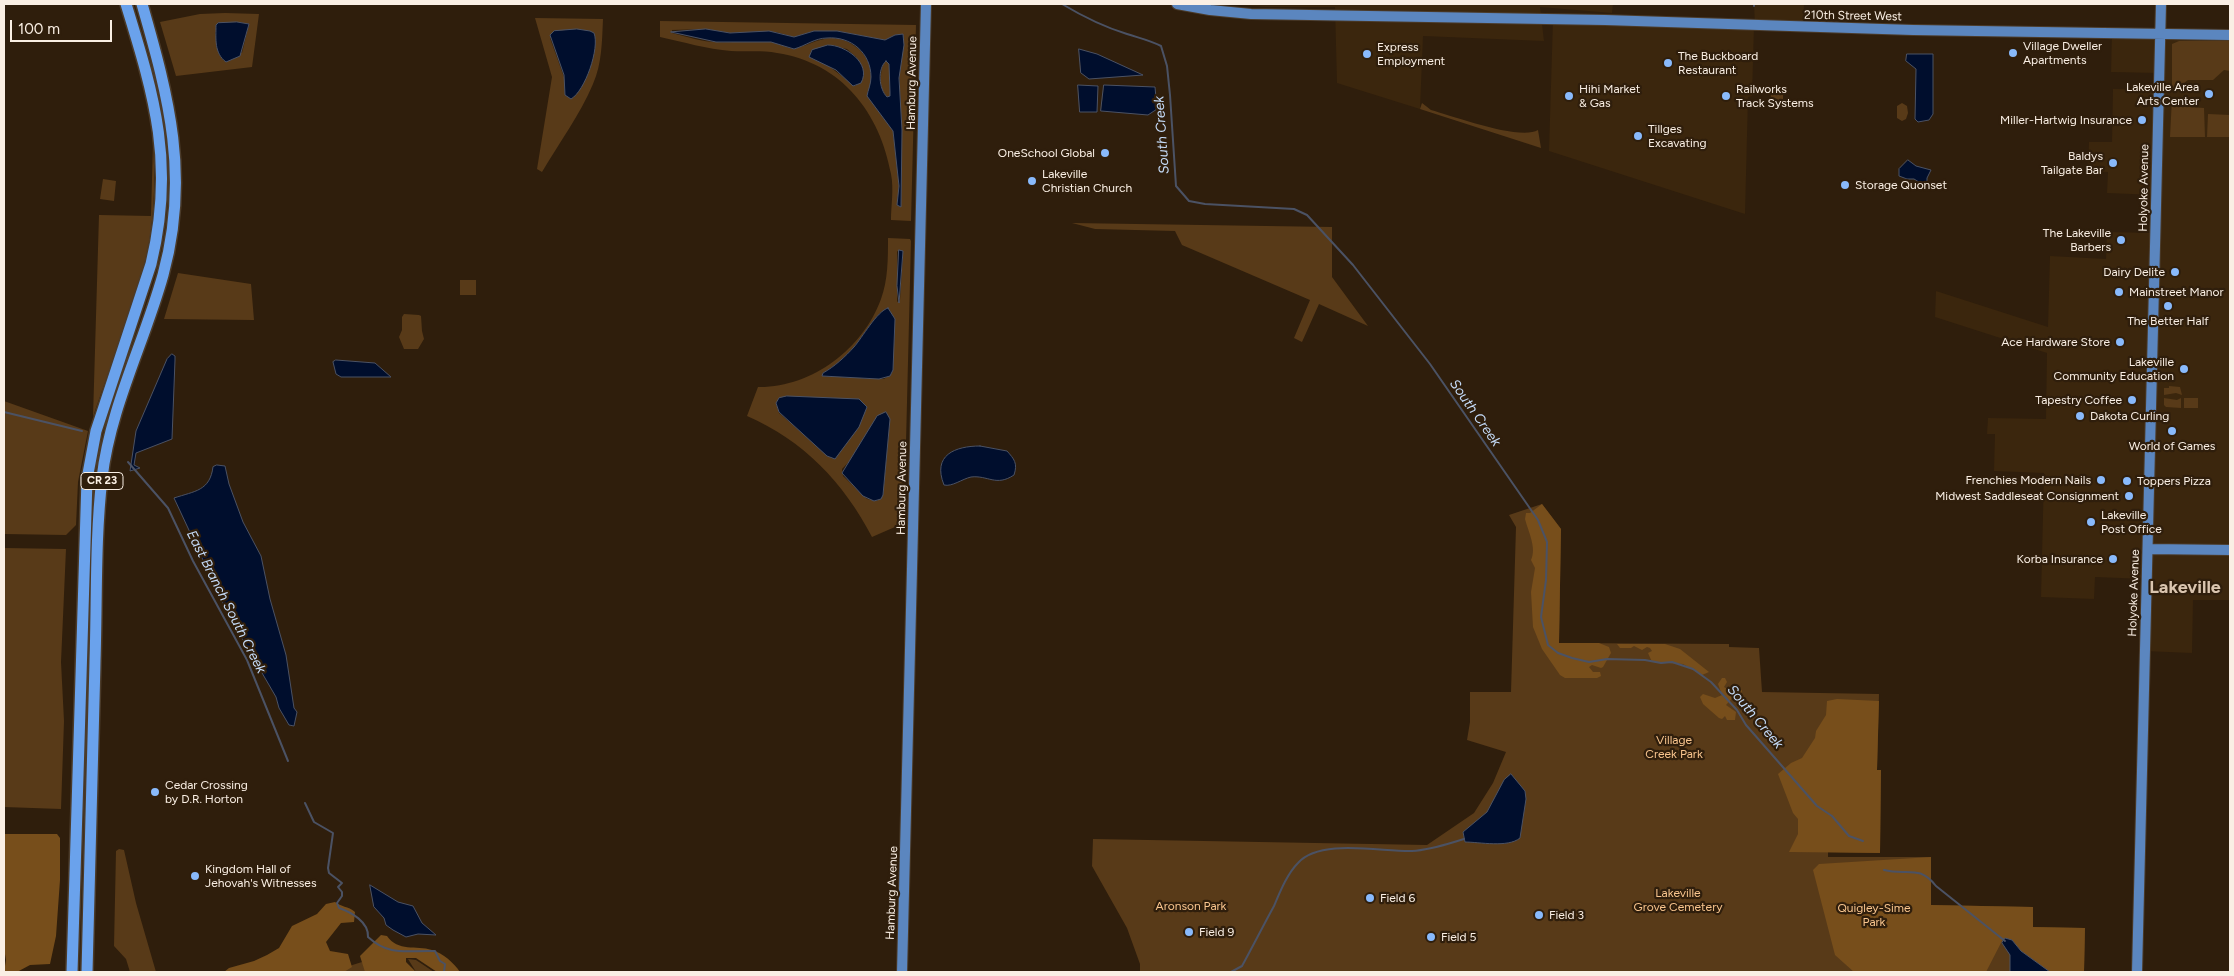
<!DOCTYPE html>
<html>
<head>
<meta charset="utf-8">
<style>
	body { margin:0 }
	#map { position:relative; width:2234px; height:976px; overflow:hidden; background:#2f1e0c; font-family:Figtree,sans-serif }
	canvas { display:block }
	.frame { position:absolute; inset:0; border:5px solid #faefe4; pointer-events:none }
	.scale { position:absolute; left:10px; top:20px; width:102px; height:22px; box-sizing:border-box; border:2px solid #faefe4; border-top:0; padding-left:6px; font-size:15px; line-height:18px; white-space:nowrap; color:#faefe4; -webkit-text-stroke:4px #2f1e0c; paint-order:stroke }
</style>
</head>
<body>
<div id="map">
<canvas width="2234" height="976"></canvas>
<div class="frame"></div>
<div class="scale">100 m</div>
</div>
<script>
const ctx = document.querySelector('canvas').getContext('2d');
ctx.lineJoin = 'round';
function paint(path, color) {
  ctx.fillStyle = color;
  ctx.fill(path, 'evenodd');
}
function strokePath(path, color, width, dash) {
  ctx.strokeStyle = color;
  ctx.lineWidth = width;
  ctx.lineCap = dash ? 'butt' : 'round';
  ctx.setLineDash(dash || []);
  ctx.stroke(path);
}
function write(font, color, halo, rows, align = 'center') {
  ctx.font = font + ' Figtree,sans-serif';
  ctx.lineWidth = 4.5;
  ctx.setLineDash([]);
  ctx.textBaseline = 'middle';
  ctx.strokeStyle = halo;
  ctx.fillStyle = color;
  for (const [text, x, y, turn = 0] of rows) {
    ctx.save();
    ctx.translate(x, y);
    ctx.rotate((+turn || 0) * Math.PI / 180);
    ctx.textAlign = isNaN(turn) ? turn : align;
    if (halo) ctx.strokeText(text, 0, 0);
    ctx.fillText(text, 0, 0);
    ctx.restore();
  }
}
const built = new Path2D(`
	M1225,4H1613L1612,13L1540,7L1544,41L1423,36L1420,109L1337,83L1335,7H1265Z
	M1754,4H1804L1803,28L1755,26Z
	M1553,19L1754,26L1752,96L1748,97L1745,214L1549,151Z
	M2112,33L2230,35V600H2193L2192,653L2145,651L2146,579L2095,577L2094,599L2041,597L2044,473L1994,471L1995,434H1987L1988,418L2046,419L2047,353L1935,317L1936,291L2048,327L2050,256L2106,259L2107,232L2155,233L2156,195L2107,193L2108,172L2088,171L2089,142H2112L2113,89L2159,90V73L2111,72Z`);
const green = new Path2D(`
	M225,13L259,14L252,67L176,76L160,22L200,14ZM237,22L249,24L242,53L215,34L218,23Z
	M535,18L603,19C602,41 602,64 593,84C580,115 559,143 542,172L537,169L552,77ZM550,38L594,51L587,76L578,92L565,80Z
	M660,21L916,25L911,221L891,220C891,206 894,189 891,174C880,113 842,63 777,53C762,50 746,52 731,51C707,49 683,42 660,37ZM706,29L730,33L776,32L794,37L814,31H837L885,40L895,35L904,38L899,70L902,130L901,207L897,205L899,186L893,131L868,92C881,67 859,40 833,38C818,37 799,51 789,48C783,46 778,43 771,42C753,40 735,43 717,42C703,42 687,37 672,33V30ZM828,45L847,49L856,57L863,75V79L855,86L810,52Z
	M2179,41H2230V71L2224,70L2213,80H2188L2184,83L2183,88H2172V44Z
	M886,61L889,64L890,92V96L887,97C879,89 880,75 883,64Z
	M1771,93H1783V106L1770,105Z
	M2172,98H2183L2184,103L2188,107L2204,108L2205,137H2170Z
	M1422,103L1431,110C1453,116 1520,141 1538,130L1541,148L1420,109Z
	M1902,103L1907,106L1908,113L1906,119L1902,121L1897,118V106Z
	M2208,114L2230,115V137H2207Z
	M153,142C155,176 155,209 149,242C138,302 112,360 93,417L99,215L151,216Z
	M103,179L116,181L114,201L100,199Z
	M1072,223L1332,227V277L1368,326L1319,304L1302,342L1294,338L1310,300L1182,245L1175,231L1095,229Z
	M888,238L910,239L911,241L904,523L872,537C844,483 803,440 747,416L758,387C811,388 863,349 881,299C888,280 888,259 888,238ZM897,251L903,254L900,300L897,302ZM888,309L895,319L892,373L884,379H879L822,376L823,373C836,366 849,353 859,341C868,330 875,315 888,309ZM779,398L832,459L779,413L776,403ZM890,419L883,495L877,501L867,499L843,476L842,469Z
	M178,273L251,284L254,320L164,319Z
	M460,280H476V295H460Z
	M404,314L419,315L421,316L422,331L424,339L418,349H404L399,337L402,330V317Z
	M2169,386L2180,387L2182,395L2176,393L2164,395V388H2169Z
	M2164,398L2177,400L2181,398V408L2166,407L2164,405Z
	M2184,398H2198V408H2184Z
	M4,401L88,431L78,482L76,525L66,535L4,534Z
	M1542,504L1561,529L1559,643L1729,644V647L1759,648L1762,692L1879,694L1877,770H1881L1880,853L1828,852V857H1931V905L2033,907V927L2085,928L2084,972H1140V964L1127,928L1092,866L1093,839L1427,845L1474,813L1493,783L1506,752L1467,740L1470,722V692H1511L1516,527L1509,515Z
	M4,548L66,549L61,662L64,721L61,809L4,807Z
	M119,849L124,850L136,903L156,972H130L126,959L114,946L116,851Z
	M408,959L416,960L434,972H416Z
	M362,962L379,972H307L346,967Z`);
const forest = new Path2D(`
	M1542,504L1561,529L1559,643H1599L1609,647L1611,653L1603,667L1601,668L1592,665L1589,667L1593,672H1600L1601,676L1597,678H1565L1560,675L1542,649L1533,627L1531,592L1535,568L1531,560C1537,548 1528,531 1525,519L1526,513H1530Z
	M1617,644H1665L1680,649L1709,672L1702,675L1683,664L1652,662L1648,653L1652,651L1650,648L1647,647L1642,650L1634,646L1631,648H1620Z
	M1722,678H1725L1727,682L1724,687L1729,690L1735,687L1740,688L1742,691L1740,695L1734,696L1726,705L1736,712L1735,720H1727L1725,716L1722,719L1719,718L1703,704L1700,697L1703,694L1715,698L1722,695L1718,684Z
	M1837,699L1879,701L1877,770H1881L1880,853L1789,852L1798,834V819L1793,813L1778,774L1791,763L1802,758L1815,738L1816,731L1826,715L1827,701Z
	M4,834H57L60,838V880L56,936L50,964L30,965L17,972H4L6,960L4,948Z
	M1931,857V905L2033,907V927L2085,928L2084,972H2050L2021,951L2012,940L2003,939L1986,972H1854L1835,955L1813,870L1819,864Z
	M335,902C341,907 348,906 355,912L354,922L341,923L326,942L330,951L348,954L352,967L344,972H224L229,968L254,961L267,955L279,948L292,926L317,914L326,904Z
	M381,935L387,936C398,952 416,945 432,950C443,953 454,963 460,972H437L416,958H406V962L416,972H365L360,956Z`);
const water = new Path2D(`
	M237,22L249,24L240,56L226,62C214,53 216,39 216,25L218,23Z
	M577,29L590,31L594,33C600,48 585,91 571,99L565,95L564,75L550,35L554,31Z
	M706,29L730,33L769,31L794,37L814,31H837L885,40L895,35L903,34L904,45L899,78L902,130L901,207L897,205L899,186L893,131L867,96C868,90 871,84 871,77C871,53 851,36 827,38C815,38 805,46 794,49L771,42H716L671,32ZM886,61L889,64L890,92V96L887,97C879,89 877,69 886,61Z
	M828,45C845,45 872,63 861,83L853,86L836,70L809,57L812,50Z
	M1079,49L1097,54L1143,75L1089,79L1081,73Z
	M1907,54H1933V114L1929,120L1918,122L1915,119L1916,69L1906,61Z
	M1078,85L1098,86L1097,112H1080Z
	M1104,85L1155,87L1157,109L1148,115L1101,111Z
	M1908,160L1916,166L1931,170L1927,178V187L1914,179H1907L1899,176V169Z
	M899,250L903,251L899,303L897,286Z
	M888,308L895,319L893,370L890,376L879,379L822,376L823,373C834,367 845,357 854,347C862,338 877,311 888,308Z
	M172,354L175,356V360L172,439L136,453L134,465L140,468L130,471L136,431L167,359Z
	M336,360L375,363L391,377H341L336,374L333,362Z
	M787,396L859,399L867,407L859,427L835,459L827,456L779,412L776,403L779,398Z
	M886,412L890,419L883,495L881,499L874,501L863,496L842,473L877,416Z
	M980,446L1007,451C1014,459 1018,463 1014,475C996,487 988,475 971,477C962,479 952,487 944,485C932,455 955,446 980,446Z
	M217,465L225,466L229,484L243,522L261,556L270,599L286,655L294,708L297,712L294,726L289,725L279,708L276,697L229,616L174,498C195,491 210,491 213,467Z
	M1511,774L1525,791L1526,799L1520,838C1508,848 1479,842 1465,842L1463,832L1487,812L1504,780Z
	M370,885L398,902L413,906L422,923L436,935L418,934L406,937L393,930L386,925L384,918L374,907Z
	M2005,938L2012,940L2021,951L2050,972H2010V955L2002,943Z`);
const stream = new Path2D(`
	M1062,4C1082,16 1104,27 1127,34C1139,38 1149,40 1161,46L1167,66L1170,95L1176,186L1189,201L1205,204L1294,209L1307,215L1353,265L1430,364L1538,520L1547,542L1546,580L1541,617L1548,645L1558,653L1572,658L1589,662L1607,659L1645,660L1661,663L1672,662L1693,669L1711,682L1737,710L1746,725L1817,806L1832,816L1849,836L1863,841
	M1754,4V6
	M4,412L82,431
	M128,462L168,508L193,561L247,660L288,761
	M305,803L314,822L333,833L328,868L329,873L342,883L338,887L342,892V896L337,903L339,908C351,912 369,922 368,937C390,957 407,950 435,951L440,961L445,964L444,972
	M1884,870C1907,876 1919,864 1936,886L2005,941
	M1231,972L1242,966C1253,946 1263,926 1274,906C1280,892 1287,874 1298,863C1320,838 1382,852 1412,851C1430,850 1447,844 1464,839`);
const secondary = new Path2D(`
	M1177,4L1210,10L1251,14L1605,20L1913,30L2230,35
	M2148,549L2230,550
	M902,972L926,4
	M2137,972L2161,4`);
const primary = new Path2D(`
	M72,972L87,479L96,431L151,264C175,165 155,98 126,4
	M87,972C90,869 93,765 95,661C97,600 95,539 102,478C110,408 144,343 163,275C190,177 169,98 142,4`);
const markers = [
	[2013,53,5,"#89bafc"],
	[1367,54,5,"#89bafc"],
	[1668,63,5,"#89bafc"],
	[2209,94,5,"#89bafc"],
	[1569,96,5,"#89bafc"],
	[1726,96,5,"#89bafc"],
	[2142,120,5,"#89bafc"],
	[1638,136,5,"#89bafc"],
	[1105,153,5,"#89bafc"],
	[2113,163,5,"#89bafc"],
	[1032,181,5,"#89bafc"],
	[1845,185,5,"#89bafc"],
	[2121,240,5,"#89bafc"],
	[2175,272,5,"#89bafc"],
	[2119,292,5,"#89bafc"],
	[2168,306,5,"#89bafc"],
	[2120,342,5,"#89bafc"],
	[2184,369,5,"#89bafc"],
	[2132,400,5,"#89bafc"],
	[2080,416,5,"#89bafc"],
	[2172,431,5,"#89bafc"],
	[2101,480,5,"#89bafc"],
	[2127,481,5,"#89bafc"],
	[2129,496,5,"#89bafc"],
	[2091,522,5,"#89bafc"],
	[2113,559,5,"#89bafc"],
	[155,792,5,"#89bafc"],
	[195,876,5,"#89bafc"],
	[1370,898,5,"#89bafc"],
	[1539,915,5,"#89bafc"],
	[1189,932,5,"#89bafc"],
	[1431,937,5,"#89bafc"]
];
const shields = [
	[102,481,42]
];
const shieldNames = [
	["CR 23",102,481]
];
const streetNames = [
	["210th Street West",1853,16,1],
	["Hamburg Avenue",912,83,-89],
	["Holyoke Avenue",2144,188,-89],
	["Hamburg Avenue",902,488,-89],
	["Holyoke Avenue",2134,593,-88],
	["Hamburg Avenue",892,893,-88]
];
const poiNames = [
	["Village Dweller",2023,46],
	["Apartments",2023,60],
	["Express",1377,47],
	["Employment",1377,61],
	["The Buckboard",1678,56],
	["Restaurant",1678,70],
	["Lakeville Area",2199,87,"right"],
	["Arts Center",2199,101,"right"],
	["Hihi Market",1579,89],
	["& Gas",1579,103],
	["Railworks",1736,89],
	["Track Systems",1736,103],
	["Miller-Hartwig Insurance",2132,120,"right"],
	["Tillges",1648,129],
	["Excavating",1648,143],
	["OneSchool Global",1095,153,"right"],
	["Baldys",2103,156,"right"],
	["Tailgate Bar",2103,170,"right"],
	["Lakeville",1042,174],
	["Christian Church",1042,188],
	["Storage Quonset",1855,185],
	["The Lakeville",2111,233,"right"],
	["Barbers",2111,247,"right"],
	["Dairy Delite",2165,272,"right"],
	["Mainstreet Manor",2129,292],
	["The Better Half",2168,321,"center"],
	["Ace Hardware Store",2110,342,"right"],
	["Lakeville",2174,362,"right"],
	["Community Education",2174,376,"right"],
	["Tapestry Coffee",2122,400,"right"],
	["Dakota Curling",2090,416],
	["World of Games",2172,446,"center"],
	["Frenchies Modern Nails",2091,480,"right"],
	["Toppers Pizza",2137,481],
	["Midwest Saddleseat Consignment",2119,496,"right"],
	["Lakeville",2101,515],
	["Post Office",2101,529],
	["Korba Insurance",2103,559,"right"],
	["Cedar Crossing",165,785],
	["by D.R. Horton",165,799],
	["Kingdom Hall of",205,869],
	["Jehovah's Witnesses",205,883],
	["Field 6",1380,898],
	["Field 3",1549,915],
	["Field 9",1199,932],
	["Field 5",1441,937]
];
const parkNames = [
	["Village",1674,740],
	["Creek Park",1674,754],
	["Lakeville",1678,893],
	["Grove Cemetery",1678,907],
	["Aronson Park",1191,906],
	["Quigley-Sime",1874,908],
	["Park",1874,922]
];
const waterNames = [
	["South Creek",1162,135,-94],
	["South Creek",1475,413,55],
	["East Branch South Creek",226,602,63],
	["South Creek",1755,717,50]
];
const districtNames = [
	["Lakeville",2185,588]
];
paint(built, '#3b260d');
paint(green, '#583a18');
paint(forest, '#774e1b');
paint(water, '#000e2d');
strokePath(water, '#4b5264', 1);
strokePath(stream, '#4b5264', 2);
strokePath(secondary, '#4b3b2a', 12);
strokePath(primary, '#4b3b2a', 14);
strokePath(secondary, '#5b86bf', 10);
strokePath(primary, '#6aa2ec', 11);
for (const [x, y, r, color] of markers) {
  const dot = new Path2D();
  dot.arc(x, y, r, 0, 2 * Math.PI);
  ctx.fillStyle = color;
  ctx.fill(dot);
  strokePath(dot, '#2f1e0c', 2);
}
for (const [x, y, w] of shields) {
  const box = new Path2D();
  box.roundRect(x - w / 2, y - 8.5, w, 17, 4);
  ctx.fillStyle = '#2f1e0c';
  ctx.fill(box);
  strokePath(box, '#faefe4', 1);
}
write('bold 11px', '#faefe4', null, shieldNames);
write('12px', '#faefe4', '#2f1e0c', streetNames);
write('12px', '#faefe4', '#2f1e0c', poiNames, 'left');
write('12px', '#f9c58e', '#2f1e0c', parkNames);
write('italic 14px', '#c4daf7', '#2f1e0c', waterNames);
write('bold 18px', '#dac5af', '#2f1e0c', districtNames);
</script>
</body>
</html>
